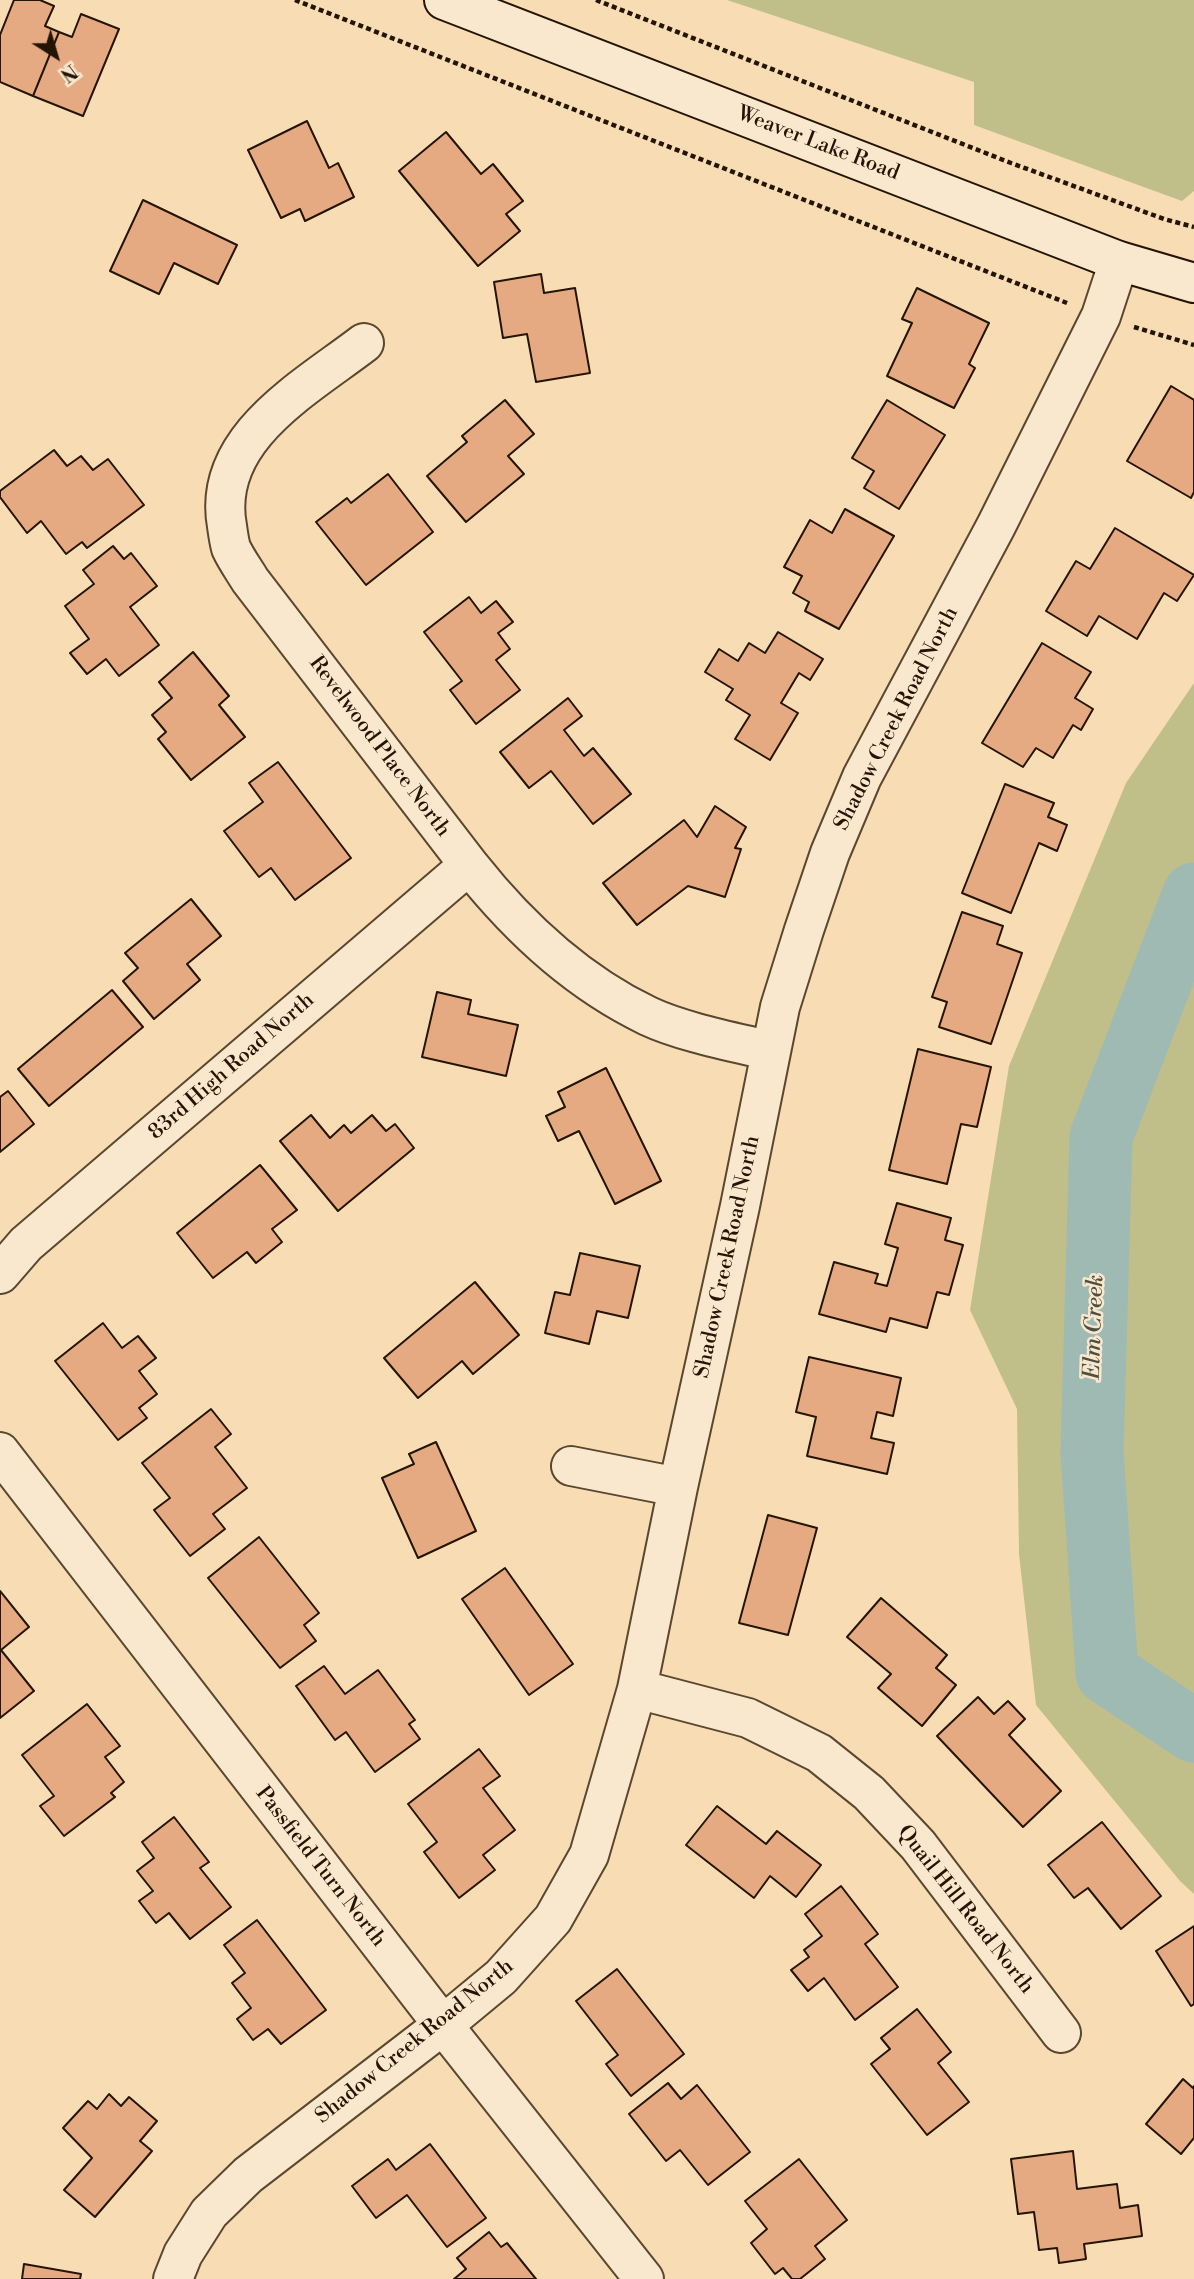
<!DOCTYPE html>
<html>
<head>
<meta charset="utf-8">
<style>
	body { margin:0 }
	#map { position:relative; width:1194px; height:2279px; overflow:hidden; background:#f8dcb3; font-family:"Libre Bodoni",serif }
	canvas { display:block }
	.north { position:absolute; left:21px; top:21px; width:70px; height:70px; -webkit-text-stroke:5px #fae8ce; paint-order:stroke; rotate:143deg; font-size:19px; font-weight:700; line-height:28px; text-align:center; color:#241503 }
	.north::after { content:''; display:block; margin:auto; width:24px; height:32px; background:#241503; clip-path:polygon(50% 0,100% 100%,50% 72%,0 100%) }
</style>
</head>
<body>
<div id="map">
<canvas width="1194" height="2279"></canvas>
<div class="north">N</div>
</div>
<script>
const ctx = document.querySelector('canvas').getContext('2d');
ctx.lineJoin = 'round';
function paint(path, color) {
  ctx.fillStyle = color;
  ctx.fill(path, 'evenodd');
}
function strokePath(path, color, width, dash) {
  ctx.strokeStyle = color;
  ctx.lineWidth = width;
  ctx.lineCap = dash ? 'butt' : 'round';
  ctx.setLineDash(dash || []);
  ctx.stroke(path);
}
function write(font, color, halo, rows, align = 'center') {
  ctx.font = font + ' "Libre Bodoni",serif';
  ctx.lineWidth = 5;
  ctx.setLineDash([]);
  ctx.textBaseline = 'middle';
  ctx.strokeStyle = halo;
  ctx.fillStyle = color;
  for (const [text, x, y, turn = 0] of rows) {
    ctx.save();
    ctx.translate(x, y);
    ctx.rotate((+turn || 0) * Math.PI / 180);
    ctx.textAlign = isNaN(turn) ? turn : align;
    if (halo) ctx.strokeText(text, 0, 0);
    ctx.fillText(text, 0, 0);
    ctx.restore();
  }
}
const green = new Path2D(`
	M727,0H1194V191L1182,201L974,125V82Z
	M1194,683V1894L1180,1881L1036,1705L1019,1554L1017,1409L970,1310L1009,1066L1126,783Z`);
const river = new Path2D(`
	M1194,894L1101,1137L1092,1452L1107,1673L1194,1731`);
const building = new Path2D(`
	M14,0H40L54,6L45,26L59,32L33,96L0,82V35Z
	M81,14L119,29L83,116L33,96L59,32L72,37Z
	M307,121L329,168L338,163L354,197L305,221L300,209L281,218L248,150Z
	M446,132L481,174L493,164L523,201L506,214L520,231L478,266L399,171Z
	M143,200L237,245L218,284L174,263L159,294L110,271Z
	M541,274L544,293L575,288L590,373L536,382L527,334L503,338L494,282Z
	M917,288L989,323L969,364L975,368L954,408L887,376L912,323L902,319Z
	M1171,386L1194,400V492L1191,498L1127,461Z
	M505,400L534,434L508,456L524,474L466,522L427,476L467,442L462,436Z
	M887,400L945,435L899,509L864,488L874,471L852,458Z
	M54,450L67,466L81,456L93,470L108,459L144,505L87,548L82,542L66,554L41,521L27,533L0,497V491Z
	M388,474L433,532L366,585L316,522L347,498L351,503Z
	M845,509L894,536L839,629L805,611L809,602L793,593L802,576L784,567L810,520L832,533Z
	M1115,528L1194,575L1177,601L1164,593L1137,639L1099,616L1087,636L1046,611L1076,561L1090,569Z
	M113,546L124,559L131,553L157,586L130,607L159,645L119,676L106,659L87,674L70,653L89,639L65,606L94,584L83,570Z
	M469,597L481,613L496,601L513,622L498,633L510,649L496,660L520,690L476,724L450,690L462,681L424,632Z
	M778,632L823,659L810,680L799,673L781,703L798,713L770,760L735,739L750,715L726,700L733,689L705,672L719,649L738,661L749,643L765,653Z
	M1042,643L1091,672L1075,698L1093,709L1081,730L1073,725L1053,758L1036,748L1023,767L982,743Z
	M193,652L229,696L219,705L245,737L191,780L158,739L166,732L152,715L172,698L159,682Z
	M568,698L582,716L564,730L584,756L593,748L631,794L593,824L551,771L529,788L500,752Z
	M278,762L351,858L295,900L271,868L259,877L224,831L263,802L249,783Z
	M1005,784L1054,803L1048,817L1067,825L1057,851L1039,843L1011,913L962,893Z
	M715,806L746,827L735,848L741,849L725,897L688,886L637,925L603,883L684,820L697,837Z
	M191,899L221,936L187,964L200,980L154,1019L123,981L138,968L125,953Z
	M962,912L1003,926L997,944L1022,953L991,1044L939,1027L947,1002L932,997Z
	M112,990L143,1027L49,1106L18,1069Z
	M437,992L471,1000L468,1014L518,1025L506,1076L422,1057Z
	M918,1049L991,1067L977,1127L961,1124L947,1184L889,1170Z
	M606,1068L661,1181L615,1204L579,1131L558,1141L546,1116L565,1107L558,1092Z
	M8,1091L34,1124L0,1152V1097Z
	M311,1115L330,1138L344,1125L351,1133L372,1115L386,1131L395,1124L414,1148L338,1211L280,1141Z
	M260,1165L297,1210L272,1229L282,1242L256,1263L247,1252L213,1278L177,1233Z
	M897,1203L951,1218L945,1240L963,1245L949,1295L937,1292L927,1328L890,1318L886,1332L819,1314L834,1262L878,1274L875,1283L887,1286L898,1248L885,1244Z
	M580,1253L640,1266L628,1318L597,1311L589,1344L545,1333L555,1292L570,1295Z
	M475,1282L519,1335L473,1374L462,1361L418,1398L384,1358Z
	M103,1323L122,1348L138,1336L156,1358L139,1371L157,1394L139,1408L147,1418L118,1440L55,1361Z
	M809,1357L901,1378L893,1416L877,1412L871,1438L894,1443L887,1474L807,1456L816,1417L796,1412Z
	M211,1409L231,1434L215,1447L247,1488L213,1514L225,1529L190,1556L154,1510L170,1498L142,1463Z
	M436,1442L476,1531L418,1558L382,1478L414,1464L409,1454Z
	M768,1515L817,1528L788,1635L739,1623Z
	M259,1537L319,1613L304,1625L316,1641L280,1668L208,1578Z
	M505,1568L573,1664L529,1695L462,1599Z
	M0,1591L29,1627L1,1650L34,1691L0,1718Z
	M881,1598L947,1655L936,1668L956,1685L922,1726L878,1688L891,1674L847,1637Z
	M324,1666L345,1694L378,1670L415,1720L409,1724L420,1739L375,1772L346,1732L335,1740L296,1686Z
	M978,1697L994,1714L1008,1701L1025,1719L1009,1735L1061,1791L1023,1827L937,1736Z
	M87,1704L120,1746L105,1757L124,1782L111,1793L115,1797L64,1836L40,1806L54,1796L22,1755Z
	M479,1749L500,1776L483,1788L515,1830L483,1855L495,1870L459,1898L424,1852L437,1842L408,1804Z
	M717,1806L766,1844L777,1831L821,1865L796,1897L770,1876L754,1898L686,1845Z
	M174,1817L209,1862L200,1868L231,1907L190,1939L169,1913L156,1923L139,1901L153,1891L137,1871L154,1858L142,1842Z
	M1102,1822L1161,1896L1121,1929L1088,1888L1074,1898L1048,1865Z
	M841,1886L878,1934L865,1944L898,1987L855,2020L824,1978L808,1991L791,1970L809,1957L804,1950L822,1936L805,1914Z
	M257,1920L326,2010L281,2044L268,2029L253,2040L237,2019L251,2008L232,1983L245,1973L224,1945Z
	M1194,1926V2004L1191,2006L1156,1951Z
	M617,1969L684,2054L631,2096L606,2064L618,2055L576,2001Z
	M917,2009L951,2052L938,2063L969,2102L927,2135L871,2064L890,2049L881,2038Z
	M1183,2079L1193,2088L1194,2086V2138L1181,2154L1146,2124Z
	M668,2083L681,2099L697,2085L750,2152L708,2185L680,2150L666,2161L629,2114Z
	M109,2094L121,2106L129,2097L157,2121L140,2141L152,2151L95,2217L64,2190L92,2158L63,2128L88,2101L97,2109Z
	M430,2144L486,2218L447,2247L407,2195L376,2218L352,2186L388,2159L396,2170Z
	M1073,2151L1077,2189L1117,2184L1120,2208L1138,2205L1142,2236L1084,2244L1086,2259L1059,2263L1057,2248L1039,2250L1034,2212L1018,2214L1011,2159Z
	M799,2159L847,2220L815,2246L825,2259L800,2279H792L783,2268L775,2274L751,2243L767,2229L745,2201Z
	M489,2232L501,2247L507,2243L536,2279H454L466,2269L457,2258Z
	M24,2264L81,2274L80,2279H22Z`);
const path = new Path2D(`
	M295,0L1067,303
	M596,0L1011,163L1164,219L1194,227
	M1134,327L1194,345`);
const street = new Path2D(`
	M364,343C304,389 211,439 227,526C228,533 229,541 231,548C236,559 244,570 250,580L469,865C518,927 575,981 648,1016C682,1032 734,1042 771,1051
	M0,1274L26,1244L469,865
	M0,1452L443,2025L644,2279
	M571,1466L678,1487
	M637,1689L748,1718L819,1753L869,1793L918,1845L1061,2033
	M173,2279L183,2254L209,2213L248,2175L443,2025L501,1977L553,1919L589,1855L637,1689L678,1487L740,1206L780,1007L804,930L830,853L862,777L996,526L1101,316L1119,261`);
const secondary = new Path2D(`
	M444,0L1119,261L1194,283`);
const streetNames = [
	["Weaver Lake Road",818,144,21],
	["Shadow Creek Road North",897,719,-63],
	["Revelwood Place North",379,747,53],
	["83rd High Road North",232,1067,-41],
	["Shadow Creek Road North",728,1257,-78],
	["Passfield Turn North",320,1867,52],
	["Quail Hill Road North",965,1910,52],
	["Shadow Creek Road North",415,2042,-39]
];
const waterNames = [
	["Elm Creek",1095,1327,-88]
];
paint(green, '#c0bf8a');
strokePath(river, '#9ebab2', 63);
paint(building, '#e6aa83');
strokePath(building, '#241503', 2);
strokePath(street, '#59472f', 42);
strokePath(secondary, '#241503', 42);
strokePath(path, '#241503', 4.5, [5, 3.5]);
strokePath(street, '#fae8ce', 38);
strokePath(secondary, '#fae8ce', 38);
write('21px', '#241503', '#fae8ce', streetNames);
write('italic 23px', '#4f4f40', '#fae8ce', waterNames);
</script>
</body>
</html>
